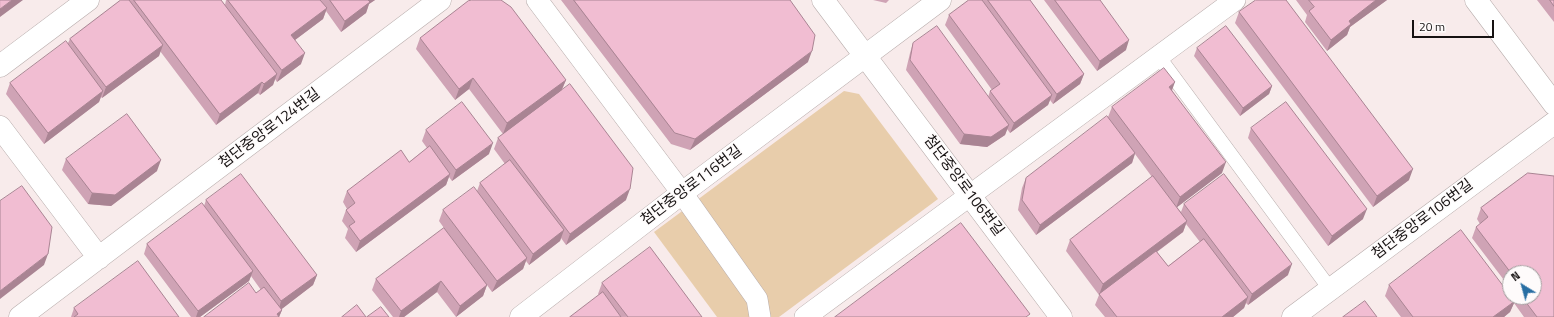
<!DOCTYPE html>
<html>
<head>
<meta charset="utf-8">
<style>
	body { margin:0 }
	#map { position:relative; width:1554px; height:317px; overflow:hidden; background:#f8ebeb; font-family:"Titillium Web",sans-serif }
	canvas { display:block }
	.north { position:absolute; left:1502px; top:265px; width:40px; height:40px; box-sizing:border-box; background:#fefbfb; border:1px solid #a19e9e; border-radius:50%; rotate:323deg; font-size:11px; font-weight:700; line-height:16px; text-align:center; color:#161212 }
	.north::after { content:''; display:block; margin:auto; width:14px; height:18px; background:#286ea3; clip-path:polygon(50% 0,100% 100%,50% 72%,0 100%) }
	.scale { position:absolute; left:1412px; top:20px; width:82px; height:18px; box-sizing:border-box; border:2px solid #161212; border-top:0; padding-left:5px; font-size:12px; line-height:14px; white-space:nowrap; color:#161212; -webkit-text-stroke:3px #fefbfb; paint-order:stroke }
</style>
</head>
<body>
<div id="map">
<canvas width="1554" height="317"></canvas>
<div class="north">N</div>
<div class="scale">20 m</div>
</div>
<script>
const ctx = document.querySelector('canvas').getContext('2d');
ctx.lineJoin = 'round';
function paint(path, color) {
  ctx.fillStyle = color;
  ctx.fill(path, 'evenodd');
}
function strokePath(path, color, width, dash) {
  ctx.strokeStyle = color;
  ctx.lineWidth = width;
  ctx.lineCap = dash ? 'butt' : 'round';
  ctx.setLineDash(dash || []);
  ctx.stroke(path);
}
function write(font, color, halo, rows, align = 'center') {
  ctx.font = font + ' "Titillium Web","Noto Sans KR",sans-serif';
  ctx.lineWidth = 3;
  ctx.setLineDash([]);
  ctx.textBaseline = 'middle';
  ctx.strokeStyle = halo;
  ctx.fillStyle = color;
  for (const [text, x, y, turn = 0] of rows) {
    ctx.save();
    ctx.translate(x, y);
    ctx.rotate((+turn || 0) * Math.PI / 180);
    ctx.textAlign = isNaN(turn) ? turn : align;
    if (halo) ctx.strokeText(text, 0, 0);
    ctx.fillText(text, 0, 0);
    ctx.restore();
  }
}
const green = new Path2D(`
	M844,91L859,94L938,199L779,317H717L654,232Z`);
const service = new Path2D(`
	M1158,56L1330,289`);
const pedestrian = new Path2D(`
	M537,0L682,193L757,299L760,317
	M805,317L1235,0`);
const minor = new Path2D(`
	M823,0L1061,317
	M0,66L88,0
	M0,127L99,258
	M20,317L440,0
	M521,317L682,193L940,0
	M1293,317L1554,123`);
const tertiary = new Path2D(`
	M1476,0L1554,104`);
const wall = new Path2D(`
	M121,0H221L225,5L226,0H375L369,4L366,13L341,32L326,11L323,19L295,40L301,64L277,82L275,79L273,85L260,95L258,93L216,125L160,51L159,56L102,98L101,97L99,102L44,144L6,94L10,83L68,43L70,39Z
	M561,0H790L808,62L690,150L671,144Z
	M873,0H889L886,3Z
	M969,0H1030L1084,74L1080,84L1053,104L1050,100L1048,105L1010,133L1007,129L1005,135L987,147L960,144L906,70L910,53L913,43L988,97L990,91L992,90L945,25L949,15Z
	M1044,0H1100L1126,50L1097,71Z
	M1296,0H1387L1350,27L1347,35L1327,51L1305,22L1307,15Z
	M1537,0H1554V22Z
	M1239,12L1409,180L1373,207L1235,23Z
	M420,38L566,80L562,90L626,200L566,245L561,238L560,241L529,265L526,261L523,269L492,292L487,285L483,296L456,317L437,292L404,317H393L372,290L376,279L444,228L439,221L443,210L477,191L480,183L505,164L494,149L498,138L503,134L469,89L455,100L416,49Z
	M1197,48L1272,86L1269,94L1240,116L1194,56Z
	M1172,90L1222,173L1177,207L1181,212L1184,204L1288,275L1248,305L1246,303L1244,308L1233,317H1105L1095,305L1099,295L1066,251L1070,240L1152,177L1135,154L1132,163L1036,235L1018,210L1022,188L1026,178L1108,117L1112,107ZM1186,224L1200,242L1168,266L1157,252L1183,232Z
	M1251,128L1363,219L1328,246L1248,138Z
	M426,130L489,154L452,181L449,177L446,185L356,252L345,238L348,229L342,221L346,210L347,209L343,202L347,191L409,162L427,148L422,141Z
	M66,159L157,171L111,206L88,204L62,170Z
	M1528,173L1554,317H1524L1514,303L1510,312L1504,317H1401L1385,296L1389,285L1513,299L1514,297H1534V273H1510V288L1472,238L1476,227L1480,224L1477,219L1481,208Z
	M206,200L317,275L313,285L281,309L282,310L279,317L256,293L261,290L251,276L249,281L200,317H191L144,254L147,244L204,206Z
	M602,283L702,317H570L599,295L598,294Z
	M74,308L179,317H71Z`);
const shadedWall = new Path2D(`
	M12,0H23L0,17V9Z
	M366,0H375L369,4L366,13L341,32L345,21Z
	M1376,0H1387L1350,27L1347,35L1327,51L1331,40L1349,21Z
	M327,8L323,19L287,46L291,35Z
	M1129,40L1126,50L1097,71L1100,61Z
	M163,45L159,56L102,98L106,87Z
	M812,51L808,62L690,150L695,139Z
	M305,53L301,64L277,82L282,70Z
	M277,74L273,85L260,95L264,84Z
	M1084,74L1080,84L1053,104L1057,94Z
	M473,78L469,89L455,100L459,89Z
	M566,80L561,91L503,134L507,123Z
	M262,82L258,93L216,125L220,114Z
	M1175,82L1171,93L1169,87Z
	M1272,86L1269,94L1240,116L1243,108Z
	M103,91L99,102L44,144L48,133Z
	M1052,95L1048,105L1010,133L1014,123Z
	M1009,125L1005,135L987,147L960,144L964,134Z
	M493,143L489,154L452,181L456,170Z
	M1135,153L1132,163L1036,235L1040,225Z
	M161,160L157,171L111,206L88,204L92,193Z
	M1226,162L1222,173L1176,208L1180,197Z
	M1413,169L1409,180L1373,207L1377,196Z
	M450,174L446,185L356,252L360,241Z
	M630,189L626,200L566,245L570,234Z
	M1367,209L1363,219L1328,246L1332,236Z
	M1187,221L1183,232L1099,295L1103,284Z
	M564,230L560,241L529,265L533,254Z
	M48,254L44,265L0,299V291Z
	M527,258L523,269L492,292L497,281Z
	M1292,264L1288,275L1248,305L1252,294Z
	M253,271L249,281L200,317H196L198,311Z
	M317,275L313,285L278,312L281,301Z
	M441,281L437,292L404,317H399L401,311Z
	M487,285L483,296L456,317L460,306Z
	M1248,297L1244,308L1233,317H1222Z
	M1515,301L1510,312L1504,317H1493Z
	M282,310L279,317L277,314Z`);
const building = new Path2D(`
	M0,0H12L0,9Z
	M121,0H129L163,45L106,87L70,39Z
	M134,0H221L277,74L264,84L262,82L220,114Z
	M228,0H320L327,8L291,35L305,53L282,70Z
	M330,0H368L370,2L345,21Z
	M472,0H501L511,7L566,80L507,123L473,78L459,89L420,38L468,1Z
	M574,0H790L815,35L812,51L695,139L675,133Z
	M969,0H982L1052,95L1014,123L990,91L1000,84L949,15Z
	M988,0H1030L1084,74L1057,94Z
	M1055,0H1100L1129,40L1100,61Z
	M1256,0H1286L1413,169L1377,196L1239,12Z
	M1309,0H1376L1349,21L1351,24L1331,40L1309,11L1314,7Z
	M1550,0H1554V6Z
	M937,26L1009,125L991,137L964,134L910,60L913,43Z
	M1226,26L1272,86L1243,108L1197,48Z
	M66,41L103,91L48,133L10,83Z
	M1164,68L1175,82L1169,87L1226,162L1180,197L1112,107Z
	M570,84L633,168L630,189L570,234L498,138Z
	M462,102L493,143L456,170L426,130Z
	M1286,102L1367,209L1332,236L1251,128Z
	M127,114L161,160L115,195L92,193L66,159Z
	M1107,116L1135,153L1040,225L1022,200L1026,178Z
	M430,146L450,174L360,241L349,226L355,222L346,210L355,203L347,191L401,150L409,162Z
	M510,160L564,230L533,254L480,183Z
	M1528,173L1554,176V317H1537L1522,297H1534V273H1511L1476,227L1488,217L1481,208Z
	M241,174L317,275L281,301L206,200Z
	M1224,174L1292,264L1252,294L1184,204Z
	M1153,176L1187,221L1103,284L1070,240Z
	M22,186L52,227L48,254L0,291V201Z
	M474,187L527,258L497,281L443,210Z
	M202,203L253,271L198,311L147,244Z
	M961,223L1030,314L1026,317H835Z
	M444,228L487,285L460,306L441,281L401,311L376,279Z
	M1461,230L1510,295V297H1512L1515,301L1493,317H1413L1389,285Z
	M1204,239L1248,297L1222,317H1117L1099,294L1156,251L1168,266Z
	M650,247L702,317H628L602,283Z
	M138,261L179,317H74L78,314L74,308Z
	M249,283L256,293L264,287L282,310L277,314L279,317H204Z
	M603,292L621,317H570Z
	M1365,301L1377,317H1343Z
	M357,305L366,317H342Z
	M381,307L389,317H367Z`);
const streetNames = [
	["첨단중앙로124번길",270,129,-37],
	["첨단중앙로116번길",692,186,-37],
	["첨단중앙로106번길",963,186,53],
	["첨단중앙로106번길",1423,220,-37]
];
paint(green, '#e8cdab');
strokePath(service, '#b7acab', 15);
strokePath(pedestrian, '#b7acab', 22);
strokePath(minor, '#b7acab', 23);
strokePath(tertiary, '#b7acab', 23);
strokePath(service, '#fff', 14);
strokePath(pedestrian, '#fff', 21);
strokePath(minor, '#fff', 22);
strokePath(tertiary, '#fff', 22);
paint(wall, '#cfa3b5');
paint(shadedWall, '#a98493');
paint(building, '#f1bdd2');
strokePath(building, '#a98493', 1);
write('15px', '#161212', '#fefbfb', streetNames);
</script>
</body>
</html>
